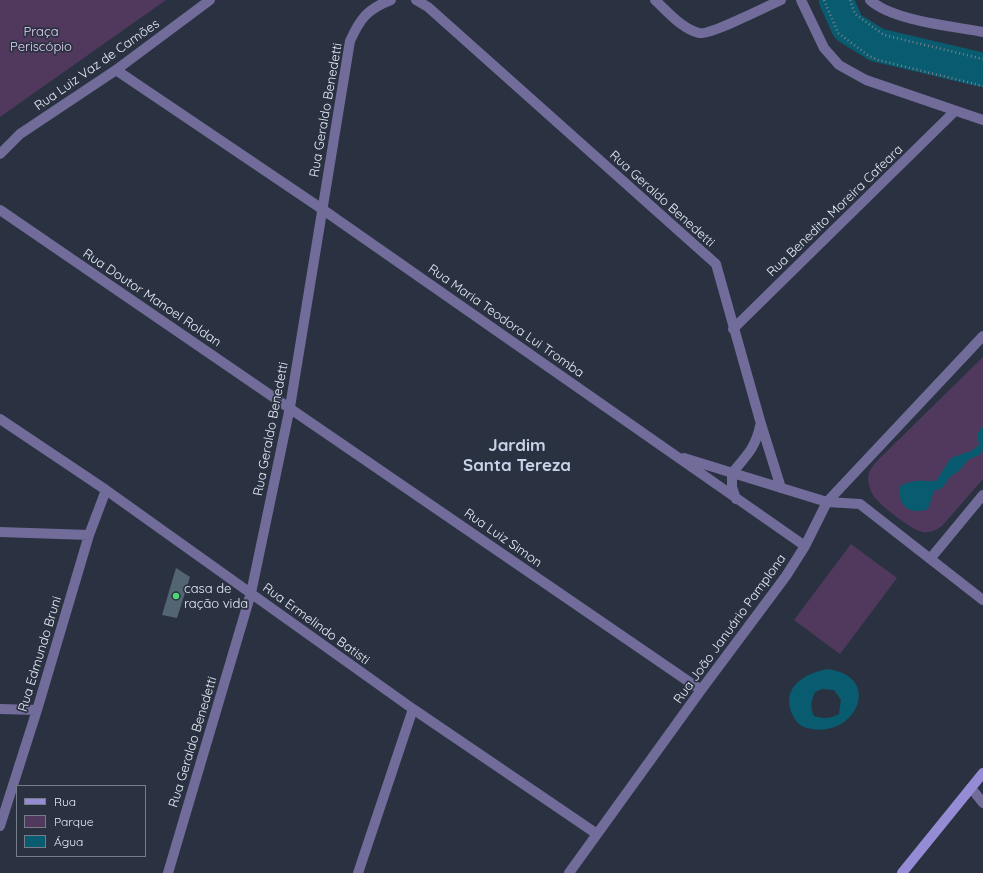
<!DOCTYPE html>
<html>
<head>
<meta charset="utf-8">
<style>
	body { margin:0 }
	#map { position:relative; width:983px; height:873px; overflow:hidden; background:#2a3242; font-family:Quicksand,sans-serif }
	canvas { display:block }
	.legend { position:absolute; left:16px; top:785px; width:130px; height:72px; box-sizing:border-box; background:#2a3242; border:1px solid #767c8a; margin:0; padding:5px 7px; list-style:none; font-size:12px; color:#e7ecf7 }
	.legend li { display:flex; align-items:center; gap:8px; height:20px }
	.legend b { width:20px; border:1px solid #767c8a }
</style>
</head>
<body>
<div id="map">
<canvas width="983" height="873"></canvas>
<ul class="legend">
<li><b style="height:5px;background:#958cd5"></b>Rua</li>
<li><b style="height:11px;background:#50395d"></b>Parque</li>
<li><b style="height:11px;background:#095c6f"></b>Água</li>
</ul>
</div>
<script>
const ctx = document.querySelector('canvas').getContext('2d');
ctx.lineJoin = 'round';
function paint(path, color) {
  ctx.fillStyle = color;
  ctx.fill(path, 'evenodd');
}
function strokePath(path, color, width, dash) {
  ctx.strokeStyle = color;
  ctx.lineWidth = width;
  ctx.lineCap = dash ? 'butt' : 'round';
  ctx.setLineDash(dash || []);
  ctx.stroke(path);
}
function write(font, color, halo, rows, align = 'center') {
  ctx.font = font + ' Quicksand,sans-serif';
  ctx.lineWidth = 3.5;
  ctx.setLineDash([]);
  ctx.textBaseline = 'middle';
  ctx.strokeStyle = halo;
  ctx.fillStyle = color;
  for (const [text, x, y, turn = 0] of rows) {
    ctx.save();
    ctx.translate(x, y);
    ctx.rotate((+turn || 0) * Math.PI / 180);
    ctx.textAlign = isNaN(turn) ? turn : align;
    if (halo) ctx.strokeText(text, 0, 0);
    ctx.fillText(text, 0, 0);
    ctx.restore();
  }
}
const green = new Path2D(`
	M0,0H166L0,117Z
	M983,357V479L942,526C936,530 930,533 922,532C912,530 878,504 873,495C870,490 868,483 868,477C869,469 876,462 882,456Z
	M851,544L897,578L840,654L794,620Z`);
const water = new Path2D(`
	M983,426V450L981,454L968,460L960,470L950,477L942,488L934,491L928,509C909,516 897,505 900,486C913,479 922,481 936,481L951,458L971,451L979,445L977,434Z
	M827,669C886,676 854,744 804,727C798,725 795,719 792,714C781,687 804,674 827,669ZM822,689L834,690L841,700L839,714C830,719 824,719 814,716C810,707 811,701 815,692Z`);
const river = new Path2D(`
	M836,0L848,27L877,45L983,70`);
const building = new Path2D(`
	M176,568L190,577L177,618L162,615Z`);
const path = new Path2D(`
	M824,0L838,33L869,56L878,60L983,86
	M850,0L855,14L884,35L983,59`);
const street = new Path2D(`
	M416,0L428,7L716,264L761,424L781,488
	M655,0C668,12 681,28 699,33C708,36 768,6 781,0
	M801,0L824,48L839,65L866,80L983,120
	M870,0C893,21 952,26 983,32
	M116,70L322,209L805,546
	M0,154L20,134L116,70L210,0
	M0,210L701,690
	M733,329L955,111
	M0,419L106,490L413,709L597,834
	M684,458L827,502L860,504L983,600
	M736,499L732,487V473C746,456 755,449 760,426
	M0,532L89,535
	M930,559L983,495
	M0,709L37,710
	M971,788L983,803
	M0,826L37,710L89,535L106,490
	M168,873L251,593L290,407L350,41C360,19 367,9 391,0
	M358,873L413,709
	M569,873L701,690L786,576L805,546L827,502L983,336`);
const secondary = new Path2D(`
	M902,873L983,773`);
const markers = [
	[176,596,4,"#4ed675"]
];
const parkNames = [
	["Praça",41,32],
	["Periscópio",41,47]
];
const streetNames = [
	["Rua Luiz Vaz de Camões",97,65,-35],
	["Rua Geraldo Benedetti",326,110,-80],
	["Rua Geraldo Benedetti",662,199,42],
	["Rua Benedito Moreira Cafeara",835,211,-44],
	["Rua Doutor Manoel Roldan",152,298,34],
	["Rua Maria Teodora Lui Tromba",506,321,35],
	["Rua Geraldo Benedetti",271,429,-79],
	["Rua Luiz Simon",503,538,35],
	["Rua Ermelindo Batisti",316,624,36],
	["Rua João Januário Pamplona",730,629,-54],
	["Rua Edmundo Bruni",40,654,-73],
	["Rua Geraldo Benedetti",193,742,-73]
];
const poiNames = [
	["casa de",184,589],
	["ração vida",184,604]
];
const districtNames = [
	["Jardim",517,446],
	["Santa Tereza",517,466]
];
paint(green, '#50395d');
paint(water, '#095c6f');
strokePath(river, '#095c6f', 34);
paint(building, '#536472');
strokePath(path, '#79808e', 2.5, [1, 3]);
strokePath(street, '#716c9a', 10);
strokePath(secondary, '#958cd5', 10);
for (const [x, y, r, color] of markers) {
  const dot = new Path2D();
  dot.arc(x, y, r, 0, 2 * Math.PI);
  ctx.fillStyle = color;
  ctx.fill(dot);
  strokePath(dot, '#2a3242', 1.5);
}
write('13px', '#e8d4f6', '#2a3242', parkNames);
write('13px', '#e7ecf7', '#2a3242', streetNames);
write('13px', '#e7ecf7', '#2a3242', poiNames, 'left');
write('bold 17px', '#c9d3e7', '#2a3242', districtNames);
</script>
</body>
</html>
